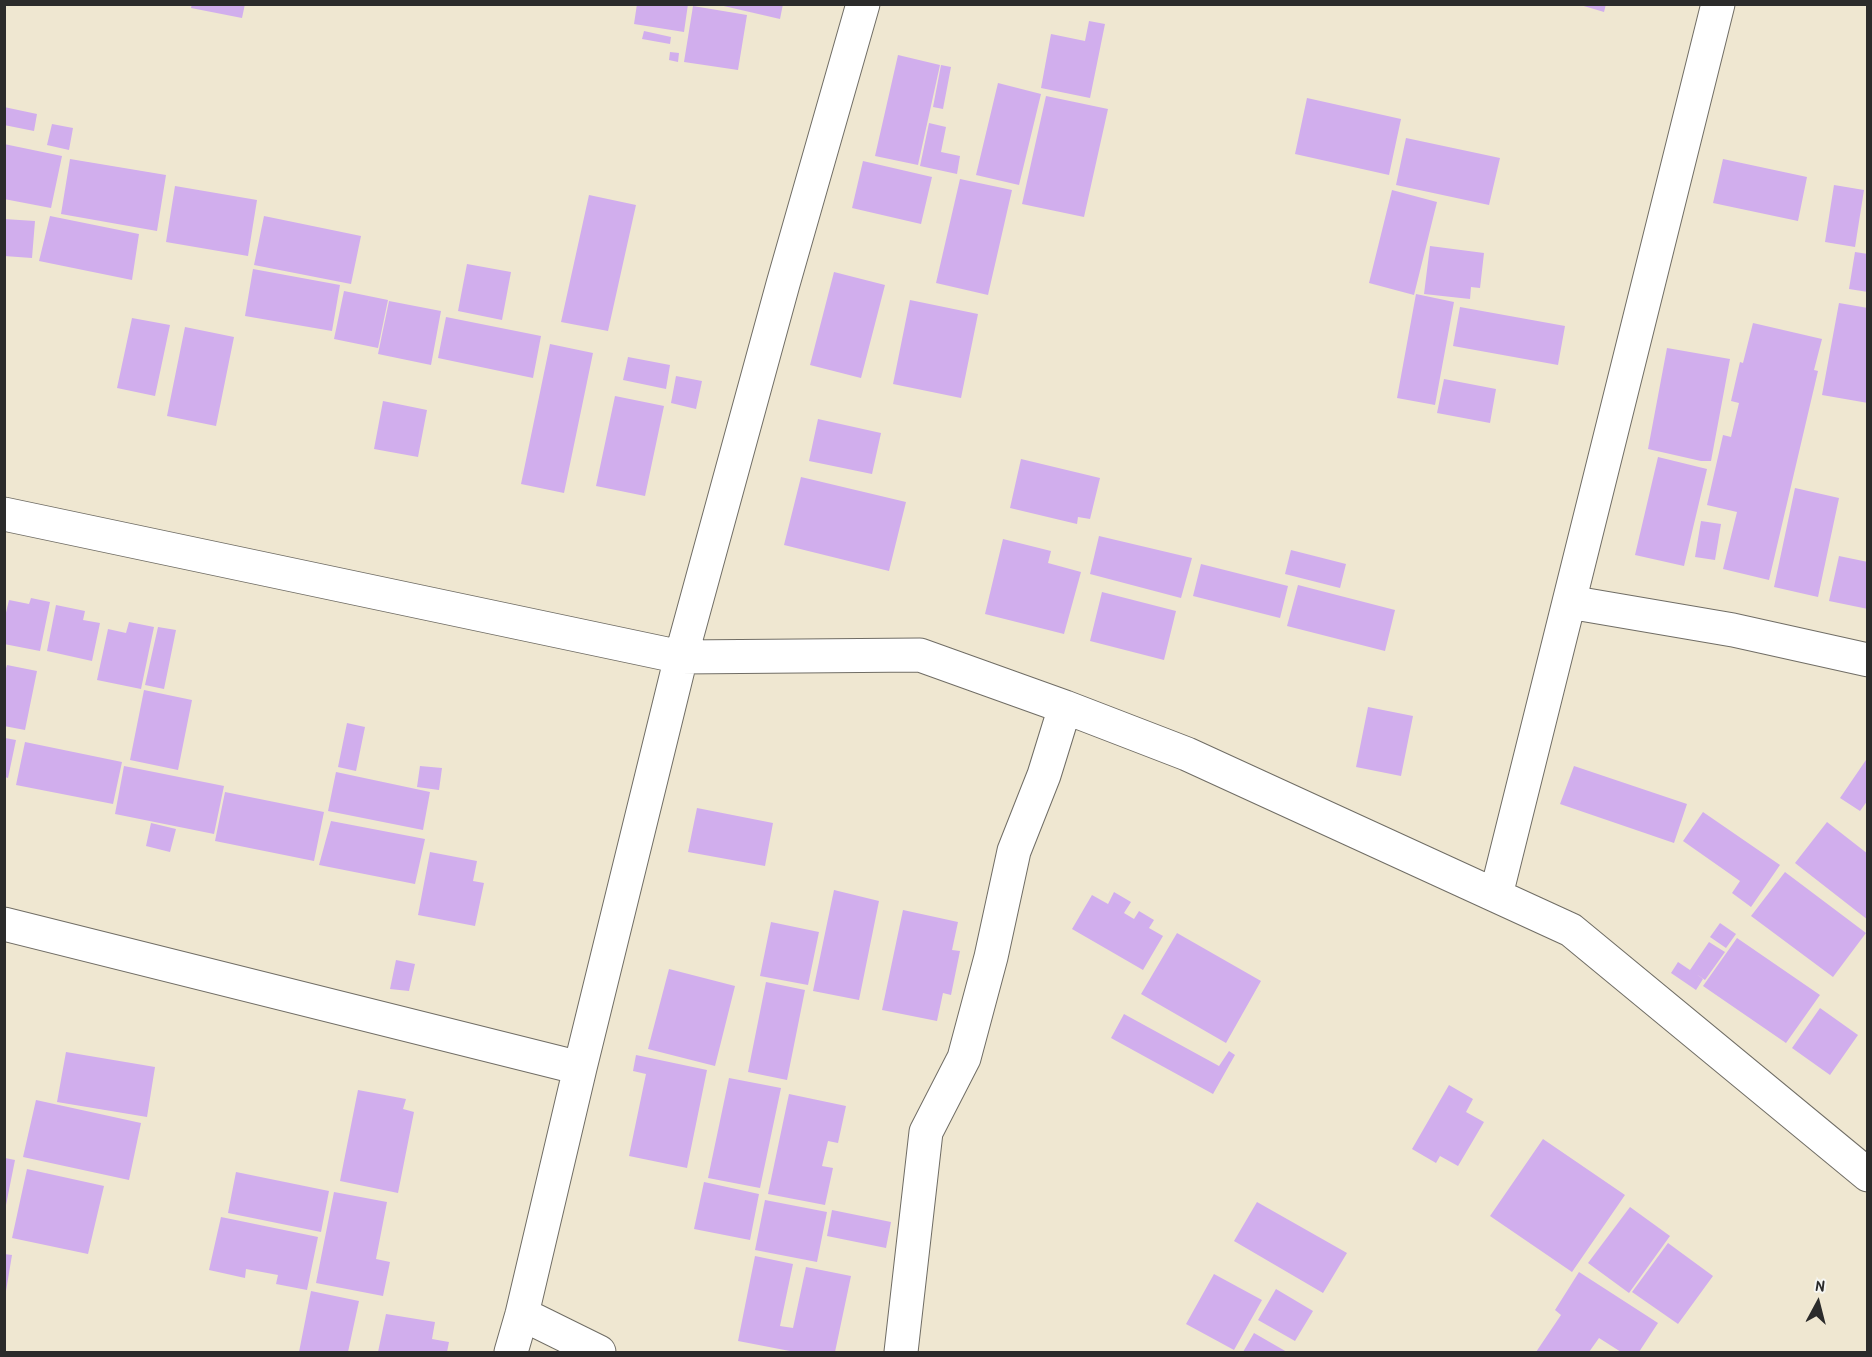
<!DOCTYPE html>
<html>
<head>
<meta charset="utf-8">
<style>
	body { margin:0 }
	#map { position:relative; width:1872px; height:1357px; overflow:hidden; background:#efe7d1; font-family:"Patrick Hand",sans-serif }
	canvas { display:block }
	.frame { position:absolute; inset:0; border:6px solid #2b2b2b; pointer-events:none }
	.north { position:absolute; left:1788px; top:1273px; width:60px; height:60px; -webkit-text-stroke:4px #f6f6f2; paint-order:stroke; rotate:7deg; font-size:16px; font-weight:700; line-height:24px; text-align:center; color:#2b2b2b }
	.north::after { content:''; display:block; margin:auto; width:21px; height:27px; background:#2b2b2b; clip-path:polygon(50% 0,100% 100%,50% 72%,0 100%) }
</style>
</head>
<body>
<div id="map">
<canvas width="1872" height="1357"></canvas>
<div class="frame"></div>
<div class="north">N</div>
</div>
<script>
const ctx = document.querySelector('canvas').getContext('2d');
ctx.lineJoin = 'round';
function paint(path, color) {
  ctx.fillStyle = color;
  ctx.fill(path, 'evenodd');
}
function strokePath(path, color, width, dash) {
  ctx.strokeStyle = color;
  ctx.lineWidth = width;
  ctx.lineCap = dash ? 'butt' : 'round';
  ctx.setLineDash(dash || []);
  ctx.stroke(path);
}
const building = new Path2D(`
	M192,4H245L242,18L191,8Z
	M637,4H688L684,32L634,24Z
	M715,4H783L780,19Z
	M1577,4H1606L1604,12Z
	M693,6L747,15L738,70L684,62Z
	M1089,21L1105,24L1090,98L1041,88L1051,34L1085,41Z
	M644,31L671,37L670,44L642,39Z
	M670,52L679,53L678,62L669,60Z
	M898,55L940,65L918,165L875,156Z
	M941,65L951,67L943,109L933,107Z
	M998,83L1041,94L1019,185L976,175Z
	M1046,96L1108,109L1084,217L1022,204Z
	M1307,98L1401,119L1389,175L1295,154Z
	M4,107L37,114L34,131L4,125Z
	M929,123L946,127L941,152L960,156L957,174L920,166Z
	M52,124L73,128L69,150L47,145Z
	M1406,138L1500,158L1489,205L1396,185Z
	M4,144L62,156L51,208L4,199Z
	M70,159L166,175L157,231L61,214Z
	M1723,159L1807,177L1798,221L1713,203Z
	M863,161L932,177L921,224L852,208Z
	M960,179L1012,190L988,295L936,283Z
	M1834,185L1864,190L1855,247L1825,242Z
	M175,186L257,200L248,256L166,242Z
	M1392,190L1437,202L1414,295L1369,283Z
	M589,195L636,205L608,331L561,322Z
	M50,216L139,234L132,280L39,261Z
	M264,216L361,236L351,284L254,265Z
	M4,219L35,221L32,258L4,256Z
	M1430,246L1484,253L1480,288L1471,287L1470,299L1424,294Z
	M1855,252L1868,254V292L1849,289Z
	M467,264L511,272L502,320L458,311Z
	M253,269L340,285L332,331L245,316Z
	M834,272L885,285L861,378L810,365Z
	M344,291L388,300L378,348L334,339Z
	M1416,294L1454,302L1435,405L1397,398Z
	M910,300L978,314L961,398L893,384Z
	M389,301L441,311L431,365L378,354Z
	M1839,303L1868,308V403L1822,395Z
	M1460,307L1565,326L1558,365L1453,346Z
	M446,317L541,336L533,378L438,358Z
	M132,318L170,325L155,396L117,388Z
	M1753,323L1822,339L1814,370L1818,371L1769,580L1723,569L1737,512L1707,505L1723,435L1731,437L1739,403L1731,401L1740,362L1743,363Z
	M185,327L234,337L216,426L167,416Z
	M550,344L593,353L564,493L521,484Z
	M1667,348L1730,359L1711,461H1701L1648,449Z
	M628,357L670,365L666,389L623,380Z
	M676,376L702,381L696,409L671,403Z
	M1444,379L1496,389L1490,423L1437,413Z
	M615,396L664,406L645,496L596,486Z
	M383,401L427,410L418,457L374,449Z
	M818,419L881,433L872,474L809,461Z
	M1658,457L1707,469L1684,566L1635,555Z
	M1021,459L1100,478L1090,519L1078,517L1077,524L1010,508Z
	M801,477L906,502L889,571L784,545Z
	M1795,488L1839,498L1818,597L1774,587Z
	M1701,521L1721,524L1715,560L1695,557Z
	M1099,536L1192,558L1181,598L1090,574Z
	M1003,539L1051,551L1048,563L1081,572L1064,634L985,614Z
	M1291,550L1346,564L1340,588L1285,574Z
	M1839,556L1868,562V609L1829,601Z
	M1201,564L1288,586L1280,618L1193,596Z
	M1298,585L1395,610L1385,651L1287,626Z
	M1102,592L1176,611L1164,660L1090,641Z
	M31,598L50,602L40,651L4,644V621L9,600L29,604Z
	M56,605L85,611L83,620L100,623L92,661L47,651Z
	M129,622L154,627L141,689L97,680L108,629L126,633Z
	M158,627L176,630L164,689L145,685Z
	M7,665L37,671L25,730L4,726V676Z
	M144,690L192,700L178,770L130,760Z
	M1368,707L1413,716L1401,776L1356,767Z
	M347,723L365,727L356,771L338,767Z
	M5,738L16,740L8,778L5,777Z
	M25,742L122,762L113,804L16,785Z
	M1868,757V800L1860,811L1840,798Z
	M124,766L224,786L214,834L115,814Z
	M420,766L442,768L439,790L417,787Z
	M1574,766L1687,804L1674,843L1560,804Z
	M336,772L430,792L423,830L328,811Z
	M225,792L324,812L314,861L215,841Z
	M697,808L773,823L765,866L688,852Z
	M1703,812L1780,865L1751,907L1732,893L1740,881L1683,841Z
	M331,821L425,839L415,884L319,865Z
	M1827,822L1868,854V920L1795,863Z
	M151,823L176,829L170,852L146,846Z
	M430,852L477,861L473,881L484,883L475,926L418,915Z
	M1785,872L1866,933L1833,977L1751,916Z
	M834,890L879,901L859,1000L813,991Z
	M1114,892L1131,902L1124,913L1134,919L1139,911L1154,920L1149,928L1163,936L1143,970L1072,929L1092,895L1108,904Z
	M903,910L958,922L952,950L960,951L951,995L943,993L937,1021L882,1010Z
	M771,922L819,932L808,985L760,976Z
	M1720,923L1736,934L1726,948L1710,937Z
	M1177,933L1261,981L1226,1043L1141,994Z
	M1737,938L1820,995L1786,1043L1703,986Z
	M1709,942L1725,952L1705,980L1696,974L1703,979L1696,990L1671,973L1678,962L1690,970Z
	M396,960L415,964L409,991L390,989Z
	M669,969L735,986L715,1066L648,1049Z
	M766,982L805,990L787,1080L748,1072Z
	M1820,1008L1858,1035L1830,1075L1792,1048Z
	M1124,1014L1219,1066L1229,1051L1235,1055L1213,1094L1111,1038Z
	M66,1052L155,1067L147,1117L57,1102Z
	M636,1055L707,1070L687,1168L629,1156L646,1074L633,1071Z
	M729,1078L781,1088L760,1188L708,1178Z
	M1449,1085L1473,1099L1466,1112L1484,1122L1458,1166L1440,1156L1436,1163L1412,1149Z
	M358,1090L406,1099L403,1109L414,1112L398,1193L340,1181Z
	M789,1094L846,1106L838,1143L828,1141L822,1166L833,1168L825,1205L768,1194Z
	M36,1100L141,1123L129,1180L23,1157Z
	M1543,1139L1625,1195L1572,1272L1490,1216Z
	M5,1158L15,1160L6,1205H5Z
	M27,1169L104,1186L88,1254L12,1238Z
	M236,1172L329,1191L321,1232L228,1213Z
	M704,1182L759,1194L750,1240L694,1229Z
	M334,1192L387,1202L376,1259L390,1262L383,1296L316,1283Z
	M765,1200L827,1212L817,1262L755,1250Z
	M1257,1202L1347,1253L1323,1293L1234,1241Z
	M1630,1207L1670,1236L1629,1293L1588,1263Z
	M832,1210L891,1222L886,1248L827,1236Z
	M221,1217L318,1237L307,1290L276,1284L278,1275L246,1269L245,1278L209,1270Z
	M1668,1243L1713,1276L1678,1324L1632,1292Z
	M4,1254L12,1255L6,1291H4Z
	M755,1256L793,1264L780,1326L793,1328L806,1267L851,1276L835,1352H795L738,1341Z
	M1579,1272L1658,1323L1639,1352H1621L1599,1338L1589,1352H1536L1561,1315L1555,1310Z
	M1214,1274L1262,1300L1234,1350L1186,1324Z
	M1276,1289L1313,1311L1295,1341L1258,1320Z
	M311,1291L359,1301L348,1352H299Z
	M386,1314L435,1322L432,1339L449,1342L447,1352H378Z
	M1254,1333L1287,1352H1243Z`);
const minor = new Path2D(`
	M4,514L681,657L920,655L1065,707L1187,754L1571,930L1868,1175
	M1569,602L1733,630L1868,660
	M1496,895L1718,4
	M4,924L580,1068
	M522,1314L599,1352
	M511,1352L522,1314L580,1068L681,657L783,284L863,4
	M901,1352L926,1132L964,1058L991,957L1014,851L1044,775L1065,707`);
paint(building, '#d1aeed');
strokePath(minor, '#706d65', 35);
strokePath(minor, '#fff', 33);
</script>
</body>
</html>
